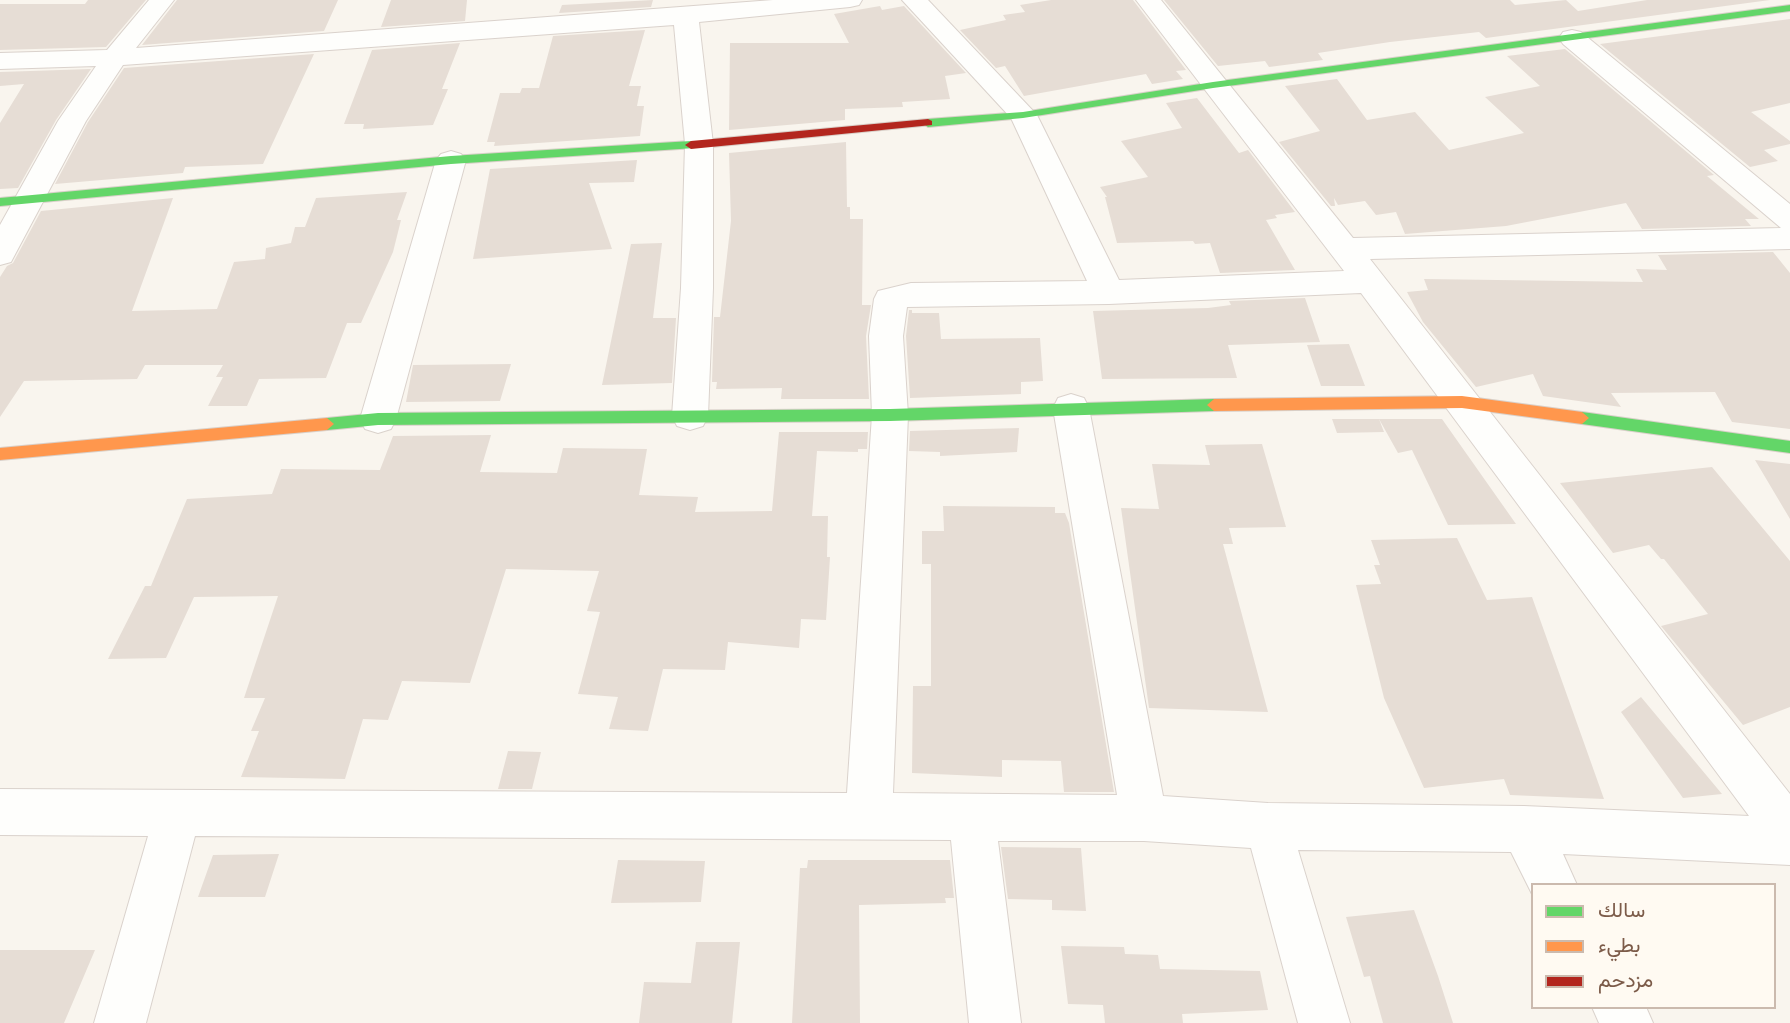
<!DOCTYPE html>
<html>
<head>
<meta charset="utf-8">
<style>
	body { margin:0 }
	#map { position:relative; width:1790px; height:1023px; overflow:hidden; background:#f9f5ee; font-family:"Open Sans",Vazirmatn,sans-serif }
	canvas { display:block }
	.legend { position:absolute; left:1531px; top:883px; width:245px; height:126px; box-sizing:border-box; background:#fffaf2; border:2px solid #cbbaae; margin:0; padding:9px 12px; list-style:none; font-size:21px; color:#7c5b49 }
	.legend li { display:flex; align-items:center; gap:14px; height:35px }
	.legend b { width:35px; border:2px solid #cbbaae }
</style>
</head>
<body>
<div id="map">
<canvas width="1790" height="1023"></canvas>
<ul class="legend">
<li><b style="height:9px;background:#63d668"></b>سالك</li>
<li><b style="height:9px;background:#ff974d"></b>بطيء</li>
<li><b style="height:9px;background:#b3261e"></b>مزدحم</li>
</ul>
</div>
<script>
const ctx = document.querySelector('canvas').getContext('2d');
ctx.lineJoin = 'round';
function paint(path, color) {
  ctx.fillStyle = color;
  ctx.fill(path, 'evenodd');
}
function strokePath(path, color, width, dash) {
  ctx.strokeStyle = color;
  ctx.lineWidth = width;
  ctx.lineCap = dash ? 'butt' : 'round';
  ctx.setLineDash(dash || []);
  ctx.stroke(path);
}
const building = new Path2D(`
	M88,0H146L106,47L0,50V4H85Z
	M177,0H338L324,31L142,45Z
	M391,0H467L465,21L381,27Z
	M653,0L651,7L559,13L562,5Z
	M1051,0H1133L1186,70L1176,71L1183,79L1152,84L1146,74L1024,96L1005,66L996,68L960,30L1006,20L1003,15L1025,12L1020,5Z
	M1164,0H1510L1515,5L1566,0L1578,11L1647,0H1770L1486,38L1479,32L1390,42L1318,53L1323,60L1269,67L1265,61L1218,66Z
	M880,6L882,10L904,6L966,73L945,76L950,99L902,102L903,107L845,109V120L729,130L730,43H849L834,14Z
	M1790,19V103L1751,112L1790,141V144L1764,150L1778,161L1750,167L1600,44Z
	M645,30L629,86H641L637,106H644L640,136L494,146L495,142H487L500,93H520L522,88H539L553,36Z
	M460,43L442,89H448L433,125L363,129L364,124H344L372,50Z
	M1565,49L1714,175L1707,176L1759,219H1745L1751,226L1642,229L1626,203L1506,226L1405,234L1396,212L1376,215L1365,201L1338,205L1334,198L1335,206H1331L1279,142L1320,131L1285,86L1337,79L1367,120L1415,112L1449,150L1524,133L1485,97L1540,86L1507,56Z
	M314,54L263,164L185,167L183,173L55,184L88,122L124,68Z
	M91,69L56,120L18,188L0,189V123L24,84L0,86V72Z
	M1197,98L1239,153L1248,150L1295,212L1275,215L1277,218L1266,220L1295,270L1220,273L1210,243L1195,244L1193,241L1117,243L1105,197H1107L1100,187L1148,177L1121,141L1182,128L1166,103Z
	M846,142L847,207H850V219H863L862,305H871L866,336L869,399H781L782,388L716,389L717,382H712L714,317H720L731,221L729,153Z
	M637,160L634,182L589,183L612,249L473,259L490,169Z
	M407,192L397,220H401L393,252L361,323H347L326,378L259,379L247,406H208L223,377H216L223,365H145L137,379L24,381L0,417V277L7,266L13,263L41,211L173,198L132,311L217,309L234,262L265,259L266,248L291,243L295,227H305L316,198Z
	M662,243L653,318H676L672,383L602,385L631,244Z
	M1773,252L1790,273V429L1732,422L1715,392L1611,393L1621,407L1543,396L1533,374L1476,387L1423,322L1407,292L1428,290L1424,279L1643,282L1636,269L1667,270L1658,255Z
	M1305,298L1320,342L1228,345L1237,378L1102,379L1093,311L1208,308L1231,305L1229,301Z
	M909,310H912V313H939L941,339L1040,338L1043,381L1021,382V394L910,398L906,336Z
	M1349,344L1365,386H1321L1307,345Z
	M511,364L500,401L406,402L413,365Z
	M1332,419H1379L1384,432L1337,433Z
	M1379,419H1442L1516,524L1448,525L1412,450L1398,453Z
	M1019,428L1017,452L940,456V452L909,451L910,431Z
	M779,432H868L867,449H858V452L817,451L812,516H828L827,557H830L826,620L801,619L799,648L728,642L725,670L663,669L648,731L609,729L618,697L578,694L600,612L587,611L599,571L506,569L470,683L402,681L388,720L363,719L345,779L241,777L259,731H251L265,698H244L278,596L194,597L166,658L108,659L145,586H151L187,499L272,494L281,469L380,470L393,436L491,435L480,472L557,473L563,448L647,449L639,495L698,497L695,512L772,511Z
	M1262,444L1286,527L1229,528L1233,544H1223L1268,712L1149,708L1121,508L1159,509L1152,464L1210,465L1205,445Z
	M1755,460L1790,464V519Z
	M1712,467L1790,561V707L1743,725L1661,626L1708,614L1664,559H1661L1649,545L1613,553L1560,483Z
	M943,506L1055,507V513H1065L1069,523L1114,792H1064L1061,761L1002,760V777L912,773L913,686H931V564H922V531H944Z
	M1457,538L1487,600L1532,597L1604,799L1510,795L1504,779L1424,788L1384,698L1356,585L1381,584L1374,565H1380L1371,540Z
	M1641,697L1722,794L1683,798L1621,712Z
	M508,751L541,752L532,789H498Z
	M1001,847L1081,848L1086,911L1052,910V900L1008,899Z
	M279,854L265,897H198L213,855Z
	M618,860L705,861L701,902L611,903Z
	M808,860H950L954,898H945L946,903L859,905L860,1023H792L800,868H807Z
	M1414,910L1438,976L1453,1023H1383L1370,976L1364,977L1346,917Z
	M696,942H740L732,1023H639L644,982L691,983Z
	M1061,946L1124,947L1125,954L1158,955L1160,969L1260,971L1268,1010L1182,1014L1183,1023H1105L1103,1005L1068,1004Z
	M0,950H95L64,1023H0Z`);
const street = new Path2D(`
	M149,0H174L136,48L773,0H862L859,5L850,7L699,22L713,144V288L708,416L703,426L690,430L677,426L672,416L681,288L685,144L674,25L123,65L86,121L11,262L0,265V225L58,121L96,66L0,69V53L107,50Z
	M902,0H928L1037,115L1119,280L1344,271L1136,0H1161L1353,238L1781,228L1563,44L1559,38L1563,32L1572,30L1581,32L1790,204V249L1370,259L1790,794V865L1563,854L1577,885H1533V896L1511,852L1298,850L1350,1023H1298L1251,848L1144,841H998L1021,1023H969L951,840L195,836L146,1023H94L148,836L0,835V789L847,793L872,415L869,336L874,299L878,291L911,283L1087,281L1011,118ZM1361,293L1749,816L1524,806L1268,803L1163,796L1089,408L1084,398L1071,394L1058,398L1053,408L1117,795L893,793L908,415L903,336L907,307L1109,304Z
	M451,151L461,154L466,160L396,419L391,429L378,433L365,429L360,419L436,160L441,154Z
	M1592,1007H1646L1653,1023H1599Z`);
const fast = new Path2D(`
	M1790,5V11L1213,88L1023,118L928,127L922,123L928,119L1023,112L1213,82Z
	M691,141L695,142V148L451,164L0,206V198L451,156Z
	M1214,399L1221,405L1214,411L890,421L378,425L327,430L320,424L327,418L378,413L890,409Z
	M1582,412L1790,441V453L1582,424L1575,418Z`);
const slow = new Path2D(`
	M1462,396L1582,412L1589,418L1582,424L1462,408L1214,411L1207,405L1214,399Z
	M327,418L334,424L327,430L0,460V448Z`);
const jam = new Path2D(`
	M928,119L932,121V125L691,149L685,145L691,141Z`);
paint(building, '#e6ddd5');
strokePath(street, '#dad2cc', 2);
strokePath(fast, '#d9d0c9', 2);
strokePath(slow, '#d9d0c9', 2);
strokePath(jam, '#d9d0c9', 2);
paint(street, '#fefefc');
paint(fast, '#63d668');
paint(slow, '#ff974d');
paint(jam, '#b3261e');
</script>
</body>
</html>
